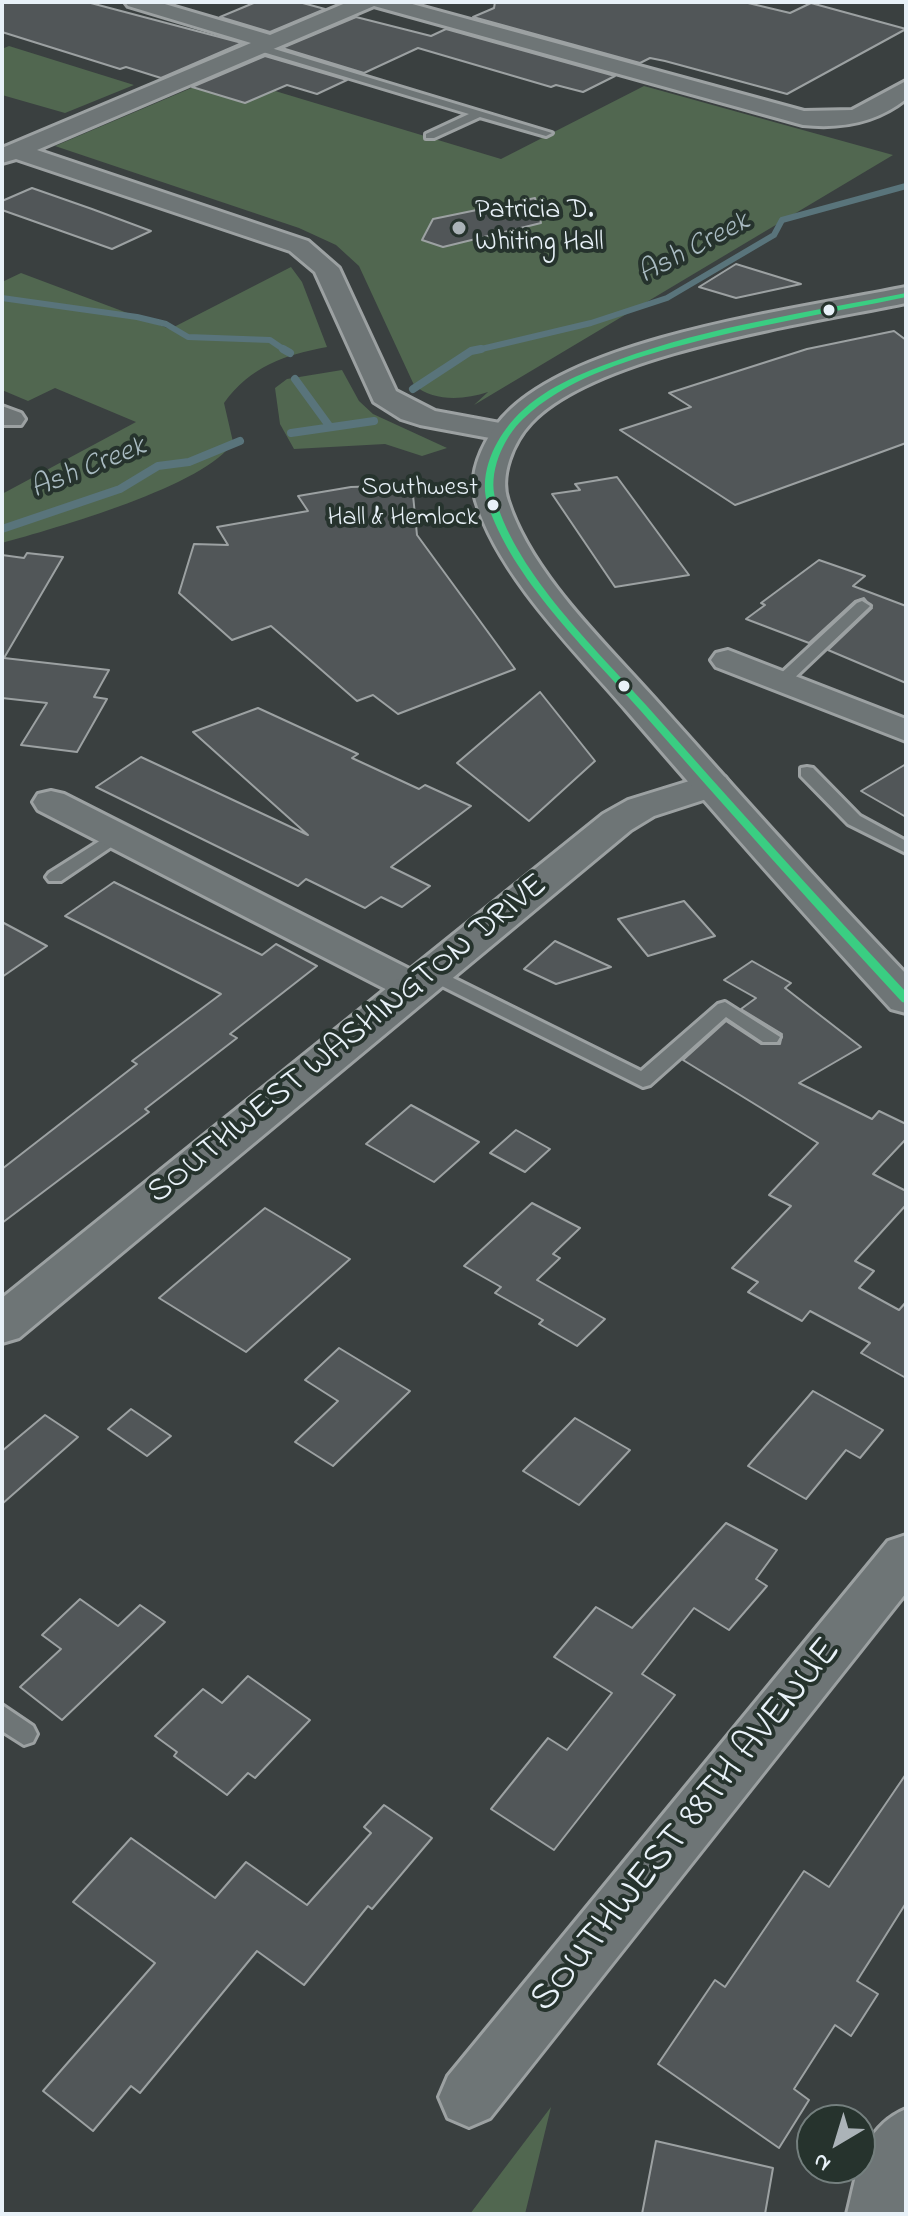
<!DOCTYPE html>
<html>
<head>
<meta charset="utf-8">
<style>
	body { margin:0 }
	#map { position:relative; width:908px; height:2216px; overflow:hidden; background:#3a4040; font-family:"Indie Flower",sans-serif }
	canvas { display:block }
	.frame { position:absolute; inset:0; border:4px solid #e8f1f8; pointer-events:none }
	.north { position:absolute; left:796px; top:2104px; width:80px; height:80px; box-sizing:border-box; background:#26332d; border:2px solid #747f7e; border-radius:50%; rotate:218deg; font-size:22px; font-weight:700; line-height:32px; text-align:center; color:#e8f1f8 }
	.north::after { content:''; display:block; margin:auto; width:28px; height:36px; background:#abb3b8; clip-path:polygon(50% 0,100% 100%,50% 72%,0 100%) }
</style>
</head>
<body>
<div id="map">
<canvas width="908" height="2216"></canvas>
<div class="frame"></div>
<div class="north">N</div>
</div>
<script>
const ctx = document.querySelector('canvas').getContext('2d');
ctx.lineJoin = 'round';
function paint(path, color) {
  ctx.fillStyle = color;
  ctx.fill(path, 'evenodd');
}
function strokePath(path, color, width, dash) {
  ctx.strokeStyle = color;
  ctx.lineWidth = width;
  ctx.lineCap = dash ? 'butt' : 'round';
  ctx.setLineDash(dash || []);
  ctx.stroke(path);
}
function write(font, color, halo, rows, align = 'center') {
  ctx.font = font + ' "Indie Flower",sans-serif';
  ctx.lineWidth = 8;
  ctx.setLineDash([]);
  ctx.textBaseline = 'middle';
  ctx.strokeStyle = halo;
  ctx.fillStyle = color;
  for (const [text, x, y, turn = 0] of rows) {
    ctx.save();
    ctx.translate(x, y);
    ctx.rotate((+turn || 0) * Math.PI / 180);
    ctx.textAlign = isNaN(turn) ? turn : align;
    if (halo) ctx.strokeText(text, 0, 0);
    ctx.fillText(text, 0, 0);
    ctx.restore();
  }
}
const green = new Path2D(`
	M9,46L134,85L65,113L2,95V49Z
	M222,75L501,159L644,86L893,155L474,405L488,392C464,400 434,402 414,385L359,266L336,245L299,228L55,146Z
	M291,267L302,282L327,347C284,355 251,366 224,403L233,442C208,485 53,529 2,543V494L136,422L55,388L28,401L2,390V282L21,273L170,329Z
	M342,370L359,401L373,414L447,448L422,456L385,444L294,449L280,424L275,388L287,379Z
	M551,2107L525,2214H470Z`);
const streamFar1 = new Path2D(`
	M2,298L137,317L166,324L188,337L270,340L286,351
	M473,351L591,323L667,298L774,235L782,220L906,186`);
const stream = new Path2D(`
	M283,349L290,353
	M295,379L330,427
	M413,389L471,351L481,349
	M291,433L374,421
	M2,529L120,489L158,466L189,462L240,441`);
const building = new Path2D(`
	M2,2H87L242,43L161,78L126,67L120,69L2,32Z
	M256,2H299L325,9L270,32L220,17Z
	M495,2H744L790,13L811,3L906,29L787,94L665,61L650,58L640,63L473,17L494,8Z
	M356,17L431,36L446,29L615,76L583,92L556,85L551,87L418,48L364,73L282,48Z
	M265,56L347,80L317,94L287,85L245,103L192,87Z
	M32,188L92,209L151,231L112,249L2,210V201Z
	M535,198L541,223L443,247L422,240L433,219Z
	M736,264L801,284L736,298L699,287Z
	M894,331L906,340V443L843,466L735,505L620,430L691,407L669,393L807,349Z
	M617,477L672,552L689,575L615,587L552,494L580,490L575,484Z
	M412,485L417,535L515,669L398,714L373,695L357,701L271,626L232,640L179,593L194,544L228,545L217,527L308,511L298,496L351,487Z
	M27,553L63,557L4,658L109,670L94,697L107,699L77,752L21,745L47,703L2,698V555L24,558Z
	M819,560L865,576L853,586L906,606V683L828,650L872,608L864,598L855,601L809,643L746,619L765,605L761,603Z
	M540,692L595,761L529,821L457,763Z
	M258,708L358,754L352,758L419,789L425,785L471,806L391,867L430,886L402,907L381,897L365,908L306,879L298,886L96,787L141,757L308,835L193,732Z
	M906,764V817L861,791Z
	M114,882L262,955L276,944L317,966L230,1034L237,1038L145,1109L149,1112L2,1223V1169L137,1064L132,1061L221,994L65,916Z
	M684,901L715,936L648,956L618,919Z
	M2,922L47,946L2,977Z
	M555,941L611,967L556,984L524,969Z
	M752,961L791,983L785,988L861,1047L799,1083L872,1119L879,1111L906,1124V1139L873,1174L906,1191V1205L855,1261L874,1271L859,1288L899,1310L906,1302V1378L861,1353L870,1343L810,1311L802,1321L748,1292L758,1282L732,1268L791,1206L769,1195L818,1143L683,1060L726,1021L761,1044H780L782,1034L741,1009L756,998L724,980Z
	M411,1105L479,1142L434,1182L366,1144Z
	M516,1130L550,1149L525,1172L490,1153Z
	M532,1203L580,1228L553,1254L560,1258L537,1280L605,1319L577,1346L539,1324L543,1320L495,1293L501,1287L464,1266Z
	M265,1208L350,1259L246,1352L159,1298Z
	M339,1348L410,1391L333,1466L295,1442L338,1401L305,1380Z
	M813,1391L883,1430L860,1458L846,1450L806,1499L748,1466Z
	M131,1409L171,1436L147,1456L108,1429Z
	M45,1415L78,1437L2,1504V1451Z
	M575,1418L630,1450L579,1505L523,1471Z
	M726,1523L777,1550L756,1579L767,1586L729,1630L694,1608L642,1674L675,1695L554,1850L491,1809L548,1738L567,1750L612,1693L554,1657L596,1607L632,1628Z
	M80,1599L118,1626L140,1605L165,1622L62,1720L20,1687L61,1649L42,1635Z
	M248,1676L310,1720L255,1778L248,1773L227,1795L174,1756L177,1752L155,1736L203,1689L222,1703Z
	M906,1774V1903L857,1981L878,1994L851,2036L835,2025L794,2089L809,2100L779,2148L658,2064L715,1980L725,1987L804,1871L829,1887Z
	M384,1805L432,1838L372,1909L368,1906L304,1985L257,1951L140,2093L131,2086L93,2131L43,2091L155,1963L73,1902L131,1838L215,1898L246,1862L307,1905L371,1833L364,1827Z
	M656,2141L773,2168L765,2214H642Z`);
const service = new Path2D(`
	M253,45H261L552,133L546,136L480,117L434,138H426V134L469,114L253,49Z
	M862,601L870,606L867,609L788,684H776V678L857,603Z
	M807,767L813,768L860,816L906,841V853L848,824L801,776V768Z
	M117,830L126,835L123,839L61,881H49L46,877L49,873Z
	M433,968L641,1071L718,1004L725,1002L780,1037L777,1042H763L726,1017L650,1085L643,1087L426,978L424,974L426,970Z
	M2,1705L33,1726L37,1734L33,1742L24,1745L2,1731Z`);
const minor = new Path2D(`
	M125,2H158L270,35L348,2H405L804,111L852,110L906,81V99C876,123 840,129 803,125L374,6L37,150L308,241L339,268L396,391L435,411L516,426L521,432L516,438L506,441L420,425L401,419L374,402L315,272L290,251L16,159L2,163V148L251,43L128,6Z
	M2,406L21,413L25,419L21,425H2Z
	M728,650L906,719V741L716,667L711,660L716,653Z
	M51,791L64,794L429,979L435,988L429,997L415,1001L401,997L38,810L33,802L38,794Z
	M906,1535V1593L490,2118L469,2127L448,2118L439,2097L448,2076L888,1541Z
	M906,2109V2214H847C858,2171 861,2128 906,2109Z`);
const tertiary = new Path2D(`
	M712,774L725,777L731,785L725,793L654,816L631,830L19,1338L2,1343V1298L603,814L628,800Z`);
const secondary = new Path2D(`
	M906,287V303C810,323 597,353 531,423C513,442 499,476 508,501C531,573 603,641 654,698C737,791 820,884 906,974V1013L891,1009C801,911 713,811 626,710C575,651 498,575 476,501C466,470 489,429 511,409C591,335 798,309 906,287Z`);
const bus1 = new Path2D(`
	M906,293V297C829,313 751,326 675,347C622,362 564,380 523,419C503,438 487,474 496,501C519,576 594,647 646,705C731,801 818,898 906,992V1003L902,1002C813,906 726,808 640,710C587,650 511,578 487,502C479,473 495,440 514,419C541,389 581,373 618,360C711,326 810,312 906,293Z`);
const markers = [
	[459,228,8,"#abb3b8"],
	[829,310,7,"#e8f1f8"],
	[493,505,7,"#e8f1f8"],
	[624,686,7,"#e8f1f8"]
];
const farBusnames = [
	["Southwest",478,490],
	["Hall & Hemlock",478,520]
];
const farPoinames = [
	["Patricia D.",475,212],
	["Whiting Hall",475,244]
];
const farWaternames = [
	["Ash Creek",695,250,-28],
	["Ash Creek",89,470,-22]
];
const streetNames = [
	["SOUTHWEST WASHINGTON DRIVE",349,1041,-39]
];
const nearStreetnames = [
	["SOUTHWEST 88TH AVENUE",688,1827,-51]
];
paint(green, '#516750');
strokePath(streamFar1, '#59747b', 6);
strokePath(stream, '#59747b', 8);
paint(building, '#515658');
strokePath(building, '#9ca1a2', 2);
strokePath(service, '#9ca1a2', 6);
strokePath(minor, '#9ca1a2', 6);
strokePath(tertiary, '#9ca1a2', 6);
strokePath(secondary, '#9ca1a2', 6);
paint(service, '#6e7576');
paint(minor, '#6e7576');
paint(tertiary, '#6e7576');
paint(secondary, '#6e7576');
paint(bus1, '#3ace82');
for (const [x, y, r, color] of markers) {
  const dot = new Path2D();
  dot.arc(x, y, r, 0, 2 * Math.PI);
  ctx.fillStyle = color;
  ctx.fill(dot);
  strokePath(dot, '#26332d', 3);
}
write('26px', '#e8f1f8', '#26332d', farBusnames, 'right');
write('28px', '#e8f1f8', '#26332d', farPoinames, 'left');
write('italic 30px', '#a9bbc2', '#26332d', farWaternames);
write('34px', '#e8f1f8', '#26332d', streetNames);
write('40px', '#e8f1f8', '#26332d', nearStreetnames);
</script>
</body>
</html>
